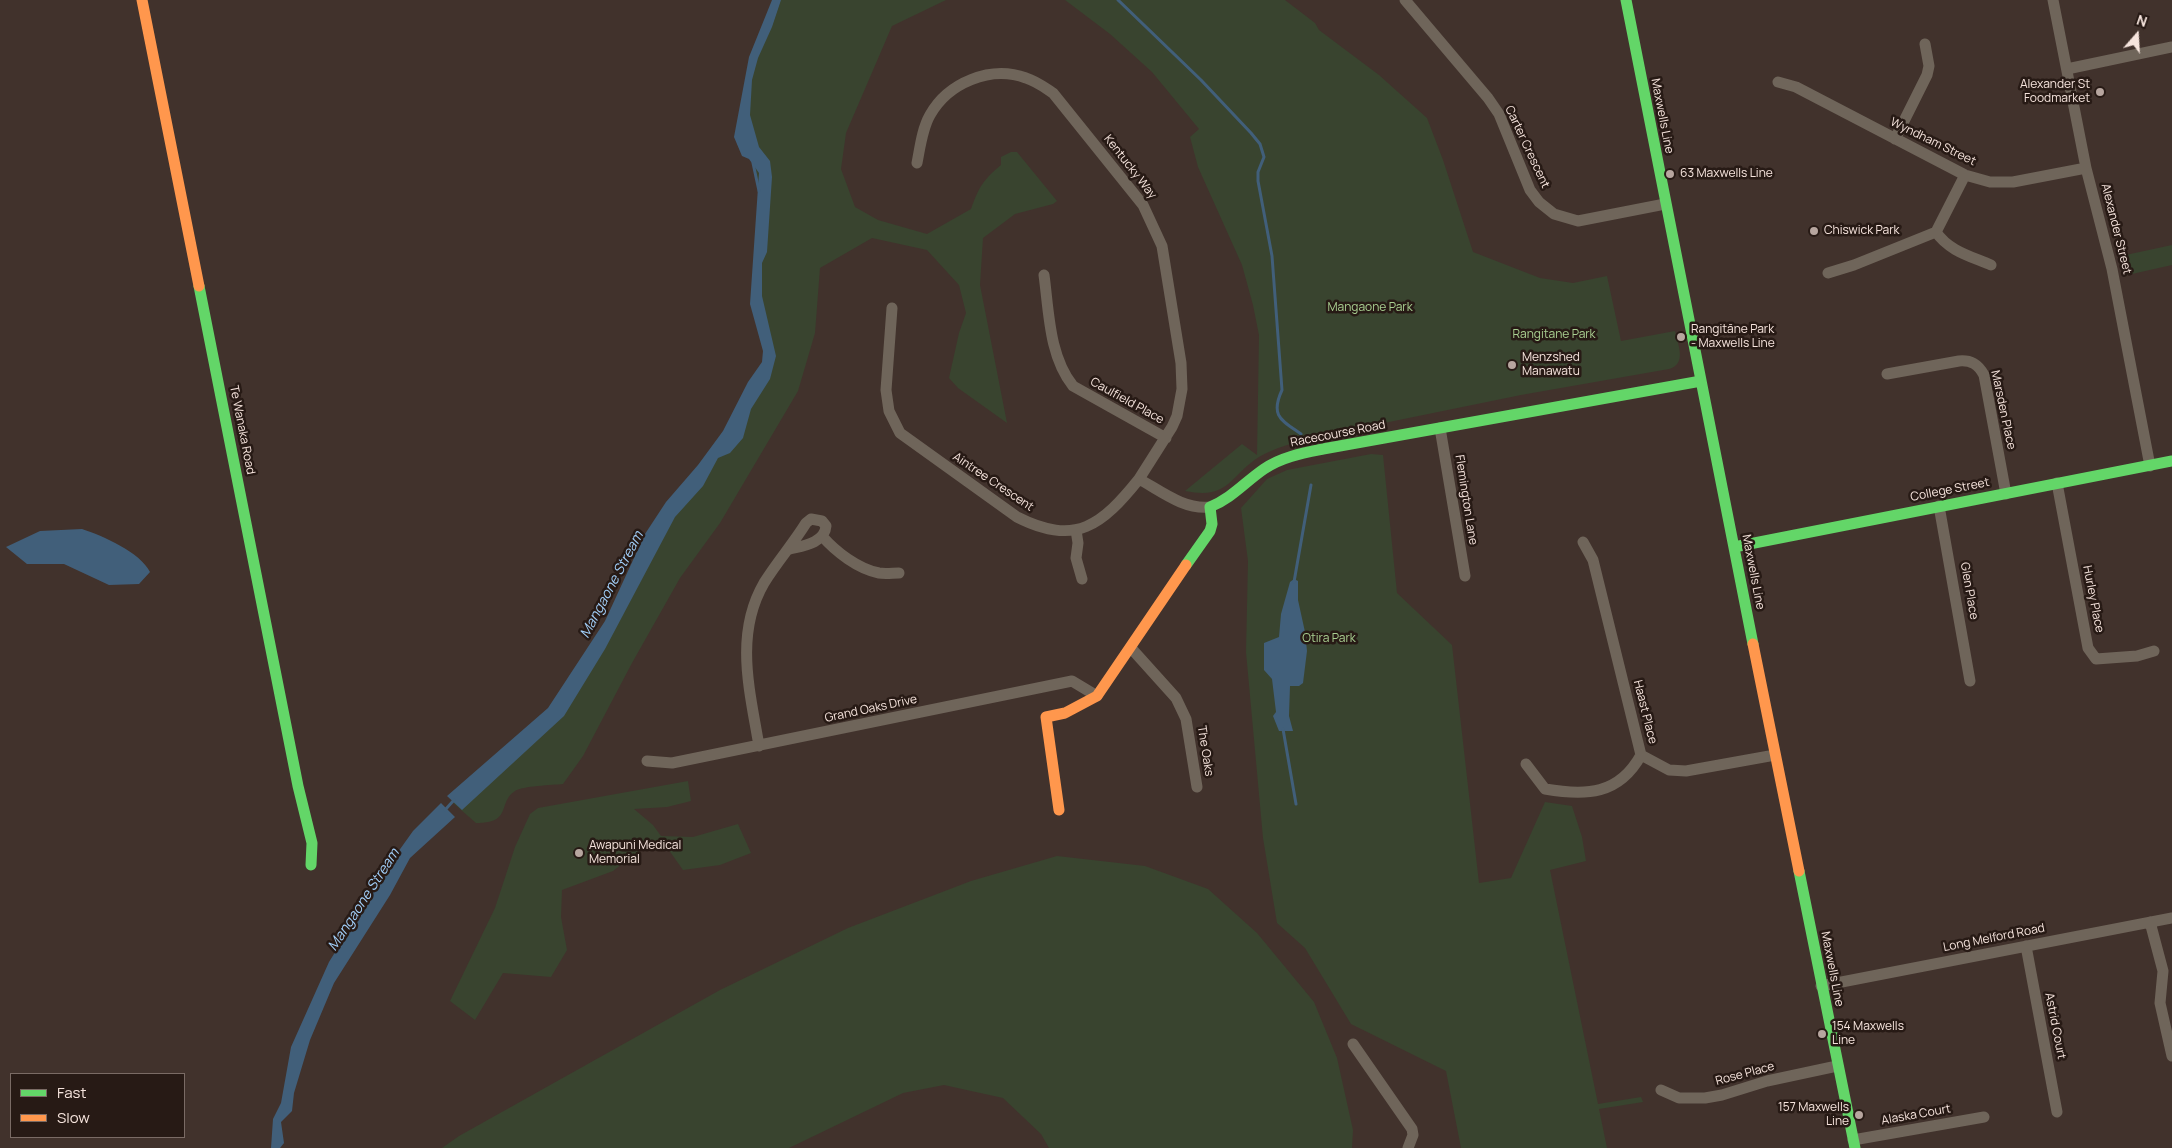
<!DOCTYPE html>
<html>
<head>
<meta charset="utf-8">
<style>
	body { margin:0 }
	#map { position:relative; width:2172px; height:1148px; overflow:hidden; background:#41322c; font-family:Manrope,sans-serif }
	canvas { display:block }
	.legend { position:absolute; left:10px; top:1073px; width:175px; height:65px; box-sizing:border-box; background:#271a15; border:1px solid #7a6b65; margin:0; padding:6px 9px; list-style:none; font-size:15px; color:#f6e4dd }
	.legend li { display:flex; align-items:center; gap:10px; height:25px }
	.legend b { width:25px; border:1px solid #7a6b65 }
	.north { position:absolute; left:2112px; top:10px; width:50px; height:50px; -webkit-text-stroke:4px #271a15; paint-order:stroke; rotate:19deg; font-size:14px; font-weight:700; line-height:20px; text-align:center; color:#f6e4dd }
	.north::after { content:''; display:block; margin:auto; width:18px; height:22px; background:#f6e4dd; clip-path:polygon(50% 0,100% 100%,50% 72%,0 100%) }
</style>
</head>
<body>
<div id="map">
<canvas width="2172" height="1148"></canvas>
<ul class="legend">
<li><b style="height:6px;background:#63d668"></b>Fast</li>
<li><b style="height:6px;background:#ff974d"></b>Slow</li>
</ul>
<div class="north">N</div>
</div>
<script>
const ctx = document.querySelector('canvas').getContext('2d');
ctx.lineJoin = 'round';
function paint(path, color) {
  ctx.fillStyle = color;
  ctx.fill(path, 'evenodd');
}
function strokePath(path, color, width, dash) {
  ctx.strokeStyle = color;
  ctx.lineWidth = width;
  ctx.lineCap = dash ? 'butt' : 'round';
  ctx.setLineDash(dash || []);
  ctx.stroke(path);
}
function write(font, color, halo, rows, align = 'center') {
  ctx.font = font + ' Manrope,sans-serif';
  ctx.lineWidth = 5;
  ctx.setLineDash([]);
  ctx.textBaseline = 'middle';
  ctx.strokeStyle = halo;
  ctx.fillStyle = color;
  for (const [text, x, y, turn = 0] of rows) {
    ctx.save();
    ctx.translate(x, y);
    ctx.rotate((+turn || 0) * Math.PI / 180);
    ctx.textAlign = isNaN(turn) ? turn : align;
    if (halo) ctx.strokeText(text, 0, 0);
    ctx.fillText(text, 0, 0);
    ctx.restore();
  }
}
const green = new Path2D(`
	M775,0H946L892,26L846,133L841,169L855,207L878,220L927,234L971,209C979,187 983,180 1001,165V157L1011,152H1017L1057,201L1053,204L1015,214L983,238L980,285L1007,423L958,388L949,378L959,333L966,313L959,285L927,250L872,238L820,268L815,333L798,391L720,523L680,578L632,663L583,756L563,784C552,785 523,786 515,791C497,803 513,823 476,823L452,802L560,698L723,441L766,358L754,301L760,199L748,135V75Z
	M1065,0H1285L1315,23L1319,30L1379,75L1427,118L1443,160L1473,252L1540,278L1573,283L1607,276L1621,341L1675,331C1678,345 1687,364 1669,369L1521,395L1311,438C1294,443 1274,448 1259,457C1229,476 1230,500 1185,491L1242,444L1257,455L1259,335L1253,305L1242,265L1198,167L1190,137L1199,129L1152,72L1110,34Z
	M2172,245V265L2123,276L2121,256Z
	M1371,454L1383,455L1397,593L1452,645L1479,883L1511,878L1545,802L1572,806L1582,837L1586,861L1550,870L1598,1104L1641,1097L1643,1102L1599,1109L1607,1148H1461L1446,1071L1351,1024L1305,948L1277,923L1263,838L1246,652L1248,561L1241,508L1267,479L1287,470Z
	M688,781L691,801L667,807L634,809L653,825L661,836L693,837L738,824L751,853L720,865L683,870L666,846L639,851L613,871L562,890L561,917L567,950L551,977L503,973L475,1020L450,1001L495,908L515,847L530,814L538,808Z
	M1057,856L1145,866L1208,889L1257,933L1314,1002L1337,1058L1353,1130L1352,1148H1049L1041,1134L1003,1098L944,1085L903,1093L789,1148H442L459,1136L720,990L848,928L971,881Z`);
const water = new Path2D(`
	M772,0H781L772,27L758,58L752,80L750,115L759,147L770,161L772,177L767,252L762,263V296L776,356L770,379L751,409L743,438L730,453L718,458L703,486L675,517L605,649L564,716L462,810L447,796L548,708L605,621L645,534L666,502L698,465L723,431L748,382L762,362L763,351L750,304L759,173L749,159L742,156L734,137L749,57Z
	M82,529C103,536 140,552 150,572L139,584L109,585L64,564H27L6,547L40,531Z
	M1294,579L1298,581V600L1305,632L1307,651L1303,683L1299,686H1290L1289,716L1293,731H1279L1273,716L1276,712L1272,679L1264,670V643L1279,637L1281,614L1290,582Z
	M441,803L455,817L410,858L390,895L334,983L310,1040L294,1093L292,1111L281,1122L284,1143L280,1148H271L273,1119L281,1103L291,1047L329,962L393,859L413,831Z`);
const stream = new Path2D(`
	M1118,0L1201,80L1251,133L1260,144L1264,157L1258,172V181L1272,256L1282,390C1270,416 1281,420 1301,434
	M753,163L759,191
	M1294,582L1311,485
	M1283,729L1296,804
	M445,810L454,800`);
const street = new Path2D(`
	M1405,0L1488,98L1499,114L1530,190L1539,202L1554,214L1578,221L1665,204
	M2053,0L2086,168L2112,269L2150,466
	M2067,69L2172,47
	M1778,82L1796,87L1965,175L1990,182H2013L2086,168
	M1895,139L1927,75L1929,66L1925,44
	M917,163C920,148 922,129 930,115C948,83 990,65 1026,78C1036,81 1044,87 1053,93L1143,205L1162,246L1181,363L1182,389L1177,416L1172,427L1139,479
	M1936,232C1949,251 1970,256 1991,265
	M1828,273L1854,265L1936,232L1965,175
	M1044,275C1049,312 1049,356 1073,386L1166,438
	M892,308L886,390L889,411L900,433L1017,517C1076,547 1102,525 1139,479C1161,491 1184,510 1210,507
	M1887,374L1959,361C1971,360 1978,364 1984,375L2006,494
	M1440,428L1465,576
	M2057,483L2088,648L2096,659L2137,656L2154,651
	M1939,506L1970,681
	M1076,530L1078,543L1076,558L1082,579
	M822,536C836,552 858,569 879,573C885,574 893,573 899,573
	M1583,542L1593,560L1641,755L1669,770L1686,771L1775,755
	M1131,648L1176,698L1186,719L1197,787
	M759,746C750,691 734,635 764,583C777,562 793,544 806,523L811,519L822,521L826,526C825,543 802,546 790,549
	M647,761L672,763L1072,681L1097,696
	M1526,764L1545,789C1586,796 1619,795 1641,755
	M2150,922L2163,971L2160,1003L2172,1056
	M2026,946L2057,1112
	M1821,986L2172,918
	M1353,1044L1412,1129L1413,1135L1408,1148
	M1661,1090L1679,1098H1705L1722,1095L1767,1081L1837,1066
	M1853,1140L1984,1117`);
const fast = new Path2D(`
	M1626,0L1753,644
	M199,286L298,786L312,843L311,865
	M1734,547L2172,461
	M1186,565L1210,531L1212,524L1210,507C1232,498 1245,482 1264,469C1281,457 1303,453 1323,449L1701,381
	M1799,871L1855,1148`);
const slow = new Path2D(`
	M142,0L199,286
	M1753,644L1799,871
	M1059,810L1046,717L1065,713L1097,696L1186,565`);
const markers = [
	[2100,92,5,"#b7a69f"],
	[1670,174,5,"#b7a69f"],
	[1814,231,5,"#b7a69f"],
	[1681,337,5,"#b7a69f"],
	[1512,365,5,"#b7a69f"],
	[579,853,5,"#b7a69f"],
	[1822,1034,5,"#b7a69f"],
	[1859,1115,5,"#b7a69f"]
];
const poiNames = [
	["Alexander St",2090,85,"right"],
	["Foodmarket",2090,99,"right"],
	["63 Maxwells Line",1680,174],
	["Chiswick Park",1824,231],
	["Rangitāne Park",1691,330],
	["- Maxwells Line",1691,344],
	["Menzshed",1522,358],
	["Manawatu",1522,372],
	["Awapuni Medical",589,846],
	["Memorial",589,860],
	["154 Maxwells",1832,1027],
	["Line",1832,1041],
	["157 Maxwells",1849,1108,"right"],
	["Line",1849,1122,"right"]
];
const streetNames = [
	["Maxwells Line",1662,116,79],
	["Wyndham Street",1933,142,26],
	["Carter Crescent",1527,147,65],
	["Kentucky Way",1130,167,52],
	["Alexander Street",2116,229,76],
	["Caulfield Place",1127,401,29],
	["Marsden Place",2003,410,78],
	["Te Wanaka Road",242,430,79],
	["Racecourse Road",1338,434,-11],
	["Aintree Crescent",993,482,34],
	["College Street",1950,490,-11],
	["Flemington Lane",1466,500,81],
	["Maxwells Line",1753,572,79],
	["Glen Place",1969,591,80],
	["Hurley Place",2093,599,79],
	["Grand Oaks Drive",871,709,-12],
	["Haast Place",1645,712,76],
	["The Oaks",1205,751,81],
	["Long Melford Road",1994,938,-11],
	["Maxwells Line",1832,969,79],
	["Astrid Court",2055,1026,79],
	["Rose Place",1745,1074,-15],
	["Alaska Court",1916,1115,-10]
];
const parkNames = [
	["Mangaone Park",1370,308],
	["Rangitane Park",1554,335],
	["Otira Park",1329,639]
];
const waterNames = [
	["Mangaone Stream",612,585,-62],
	["Mangaone Stream",364,900,-57]
];
paint(green, '#39442f');
paint(water, '#415f7a');
strokePath(stream, '#415f7a', 3);
strokePath(street, '#6f655a', 11);
strokePath(fast, '#63d668', 11);
strokePath(slow, '#ff974d', 11);
for (const [x, y, r, color] of markers) {
  const dot = new Path2D();
  dot.arc(x, y, r, 0, 2 * Math.PI);
  ctx.fillStyle = color;
  ctx.fill(dot);
  strokePath(dot, '#271a15', 2);
}
write('12px', '#f6e4dd', '#271a15', poiNames, 'left');
write('12px', '#f6e4dd', '#271a15', streetNames);
write('12px', '#a9cf91', '#271a15', parkNames);
write('italic 14px', '#a1cef8', '#271a15', waterNames);
</script>
</body>
</html>
